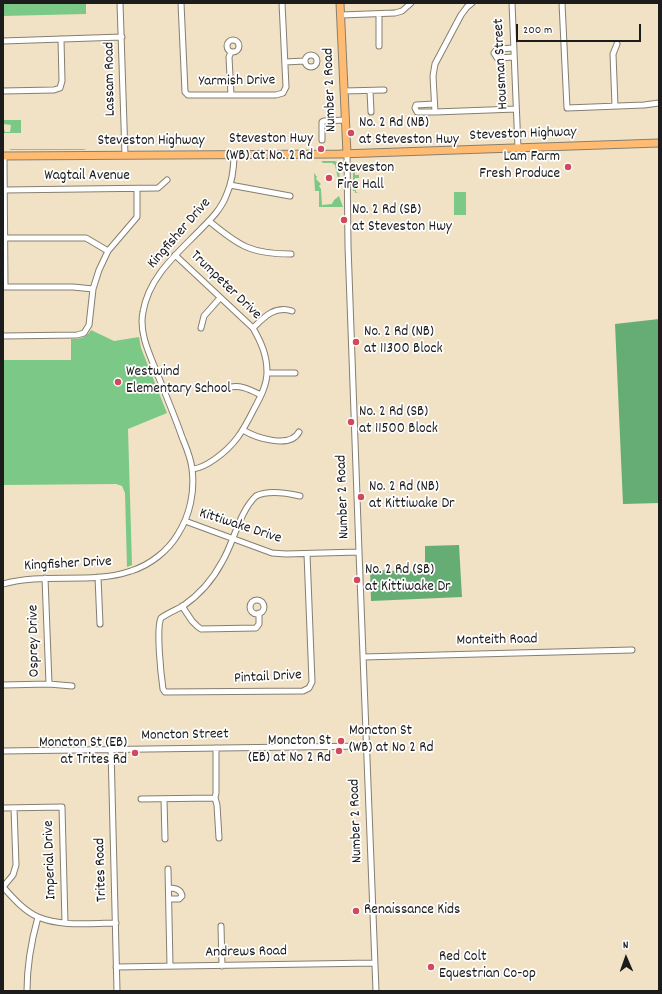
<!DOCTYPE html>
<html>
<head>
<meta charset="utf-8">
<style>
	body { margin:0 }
	#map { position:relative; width:662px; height:994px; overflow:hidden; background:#f1e2c5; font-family:Dekko,sans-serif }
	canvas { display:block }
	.frame { position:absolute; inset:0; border:4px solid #1c1c1c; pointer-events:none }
	.north { position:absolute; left:606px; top:938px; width:40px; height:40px; -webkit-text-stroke:3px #fff; paint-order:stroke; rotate:358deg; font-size:11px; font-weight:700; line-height:16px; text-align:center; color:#1c1c1c }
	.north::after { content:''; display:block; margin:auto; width:14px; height:18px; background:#1c1c1c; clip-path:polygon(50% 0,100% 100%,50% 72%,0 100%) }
	.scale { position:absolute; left:516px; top:24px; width:125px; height:18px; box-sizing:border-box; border:2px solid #1c1c1c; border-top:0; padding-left:5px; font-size:12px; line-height:14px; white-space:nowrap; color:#1c1c1c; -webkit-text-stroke:3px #fff; paint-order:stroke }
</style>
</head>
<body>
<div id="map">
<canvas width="662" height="994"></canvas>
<div class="frame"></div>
<div class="north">N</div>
<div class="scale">200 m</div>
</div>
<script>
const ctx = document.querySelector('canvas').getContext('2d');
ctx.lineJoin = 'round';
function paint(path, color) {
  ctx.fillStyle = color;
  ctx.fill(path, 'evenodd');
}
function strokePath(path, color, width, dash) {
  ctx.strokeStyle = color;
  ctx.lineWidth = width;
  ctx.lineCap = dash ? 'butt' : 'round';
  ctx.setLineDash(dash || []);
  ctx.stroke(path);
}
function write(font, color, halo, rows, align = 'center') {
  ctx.font = font + ' Dekko,sans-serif';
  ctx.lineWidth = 3.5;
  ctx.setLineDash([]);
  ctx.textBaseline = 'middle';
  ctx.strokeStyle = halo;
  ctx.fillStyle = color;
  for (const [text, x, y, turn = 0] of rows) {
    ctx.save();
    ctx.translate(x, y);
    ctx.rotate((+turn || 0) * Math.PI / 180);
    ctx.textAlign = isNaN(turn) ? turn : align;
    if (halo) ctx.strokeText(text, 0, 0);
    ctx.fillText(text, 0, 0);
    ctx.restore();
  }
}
const green = new Path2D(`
	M3,3H86V14L3,16Z
	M3,120H21V133H4V129L5,132H10L11,125L3,124Z
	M9,149H84L86,150H11Z
	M321,161H335L339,163L340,182L338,179L335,165L332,163H323Z
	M353,164L359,167H355V175H359V178H355L356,188H359L356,190V192H359L355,193V191H353Z
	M314,173L317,177L316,179L321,184L319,186L321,189L322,205L332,204L334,200L339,196L343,207H319V191H315Z
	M454,192H466V215H454Z
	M91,330L114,341L139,337L141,348L167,413L128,429L132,565L127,567L125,493L122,486L116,484L3,485V360H71V339C80,339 86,338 91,330Z`);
const forest = new Path2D(`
	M659,319V503L623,504L615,324Z
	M459,545L462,597L371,601L370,570L425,572V546Z`);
const minor = new Path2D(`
	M120,3L125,155
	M181,3L185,92L188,95H276L283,93L286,87L282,3
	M472,3L467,7L461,15L435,64L433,76L435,112L516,109
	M512,3L518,148
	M562,3L567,108L644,105L659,103
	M379,14V46
	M341,15L395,13L402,11L411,3
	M227 46a6 6 0 1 1 12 0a6 6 0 1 1-12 0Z
	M3,41L122,37
	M514,48L497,49L494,53L497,58L514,57
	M305 61a6 6 0 1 1 12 0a6 6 0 1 1-12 0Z
	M285,62L305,61
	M3,91L54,90L60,88L62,81L61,39
	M344,91L384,90
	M370,91L371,112
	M231,95L229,57L231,52
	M434,104L416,105L415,108L417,112H435
	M615,106L613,54L617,44
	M322,140V122L324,121L345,120
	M347,154L348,246L359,552L376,991
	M4,156L5,287
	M230,185L290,196
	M5,190L158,188L167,180
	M209,221C239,246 251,254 291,254
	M5,238H86L108,251
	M175,255L253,328C261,342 267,355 267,372C267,385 260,398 254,409C243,431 235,445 215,459C208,464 201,468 193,469
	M3,287H73L93,289
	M201,328L204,316L220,298
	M253,328C264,317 275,305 292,311
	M3,336L77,335L84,333L89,325L93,289L99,270L108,251L137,217V189
	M267,373H295
	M226,388C240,384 249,389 261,395
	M243,430C256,438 290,449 299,432
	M300,496C287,493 268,490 256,496C239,512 234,542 222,562C213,579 199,595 183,606C176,610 168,613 161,618C156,628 161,675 163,689L165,692L303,691L309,688L312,682L307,554
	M185,521L272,553L286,554L359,552
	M98,577L100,624
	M45,578L49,684
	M3,584C45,572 90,585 131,571C150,565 168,551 178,534C190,515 195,491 192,469C191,458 186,447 182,437C174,414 164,391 155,368C148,351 139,331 143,312C149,276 178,253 202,228C211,219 221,209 226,196C232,183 234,169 234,154
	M250 607a7 7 0 1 1 14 0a7 7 0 1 1-14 0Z
	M182,606L192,621L197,626L201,629L256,628L259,624V613
	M363,657L632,650
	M3,685L49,684L72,686
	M111,749L117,991
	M3,751L367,746
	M215,798L216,793V748
	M215,798L217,805L219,838
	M141,799L215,798
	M164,799L165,839
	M3,808L62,807L65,923
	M168,869L170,966
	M3,887C13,898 24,911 38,917C62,927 91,923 116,923
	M3,887L13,875L16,865L14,808
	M169,888C175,888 181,889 182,896L179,899H169
	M221,926L222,966
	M116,967L375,963
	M27,991C27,965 31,942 38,917`);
const major = new Path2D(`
	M340,3L347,154
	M3,156L340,154L659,143`);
const markers = [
	[351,133,4,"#d1495b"],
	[321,149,4,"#d1495b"],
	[568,167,4,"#d1495b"],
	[329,178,4,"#d1495b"],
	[344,220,4,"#d1495b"],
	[356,342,4,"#d1495b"],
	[118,382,4,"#d1495b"],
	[351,422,4,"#d1495b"],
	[361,497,4,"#d1495b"],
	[357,580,4,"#d1495b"],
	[341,741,4,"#d1495b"],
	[339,751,4,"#d1495b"],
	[135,753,4,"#d1495b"],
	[356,911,4,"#d1495b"],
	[431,967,4,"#d1495b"]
];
const streetNames = [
	["Housman Street",502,64,-93],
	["Lassam Road",111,79,-91],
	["Yarmish Drive",237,82,-1],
	["Number 2 Road",331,90,-92],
	["Steveston Highway",523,135,-2],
	["Steveston Highway",151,142],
	["Wagtail Avenue",87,177],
	["Kingfisher Drive",180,234,-49],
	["Trumpeter Drive",225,286,44],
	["Number 2 Road",344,497,-92],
	["Kittiwake Drive",240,527,18],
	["Kingfisher Drive",68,565,-3],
	["Osprey Drive",35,641,-91],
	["Monteith Road",497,641,-1],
	["Pintail Drive",268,678,-3],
	["Moncton Street",185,736,-1],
	["Number 2 Road",357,821,-92],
	["Imperial Drive",51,860,-92],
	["Trites Road",102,870,-92],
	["Andrews Road",246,953,-1]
];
const poiNames = [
	["No. 2 Rd (NB)",359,124],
	["at Steveston Hwy",359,141],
	["Steveston Hwy",313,140,"right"],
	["(WB) at No. 2 Rd",313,157,"right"],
	["Lam Farm",560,158,"right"],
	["Fresh Produce",560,175,"right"],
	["Steveston",337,169],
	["Fire Hall",337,186],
	["No. 2 Rd (SB)",352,211],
	["at Steveston Hwy",352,228],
	["No. 2 Rd (NB)",364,333],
	["at 11300 Block",364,350],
	["Westwind",126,373],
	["Elementary School",126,390],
	["No. 2 Rd (SB)",359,413],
	["at 11500 Block",359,430],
	["No. 2 Rd (NB)",369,488],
	["at Kittiwake Dr",369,505],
	["No. 2 Rd (SB)",365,571],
	["at Kittiwake Dr",365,588],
	["Moncton St",349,732],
	["(WB) at No 2 Rd",349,749],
	["Moncton St",331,742,"right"],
	["(EB) at No 2 Rd",331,759,"right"],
	["Moncton St (EB)",127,744,"right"],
	["at Trites Rd",127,761,"right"],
	["Renaissance Kids",364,911],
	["Red Colt",439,958],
	["Equestrian Co-op",439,975]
];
paint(green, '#7cc987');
paint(forest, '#65ad74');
strokePath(minor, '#867f70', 7);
strokePath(major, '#867f70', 9);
strokePath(minor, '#fff', 5);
strokePath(major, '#ffbb71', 7);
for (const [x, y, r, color] of markers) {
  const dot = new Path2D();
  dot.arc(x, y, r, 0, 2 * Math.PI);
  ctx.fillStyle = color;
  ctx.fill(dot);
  strokePath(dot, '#fff', 1.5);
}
write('15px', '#1c1c1c', '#fff', streetNames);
write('15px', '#1c1c1c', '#fff', poiNames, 'left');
</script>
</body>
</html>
